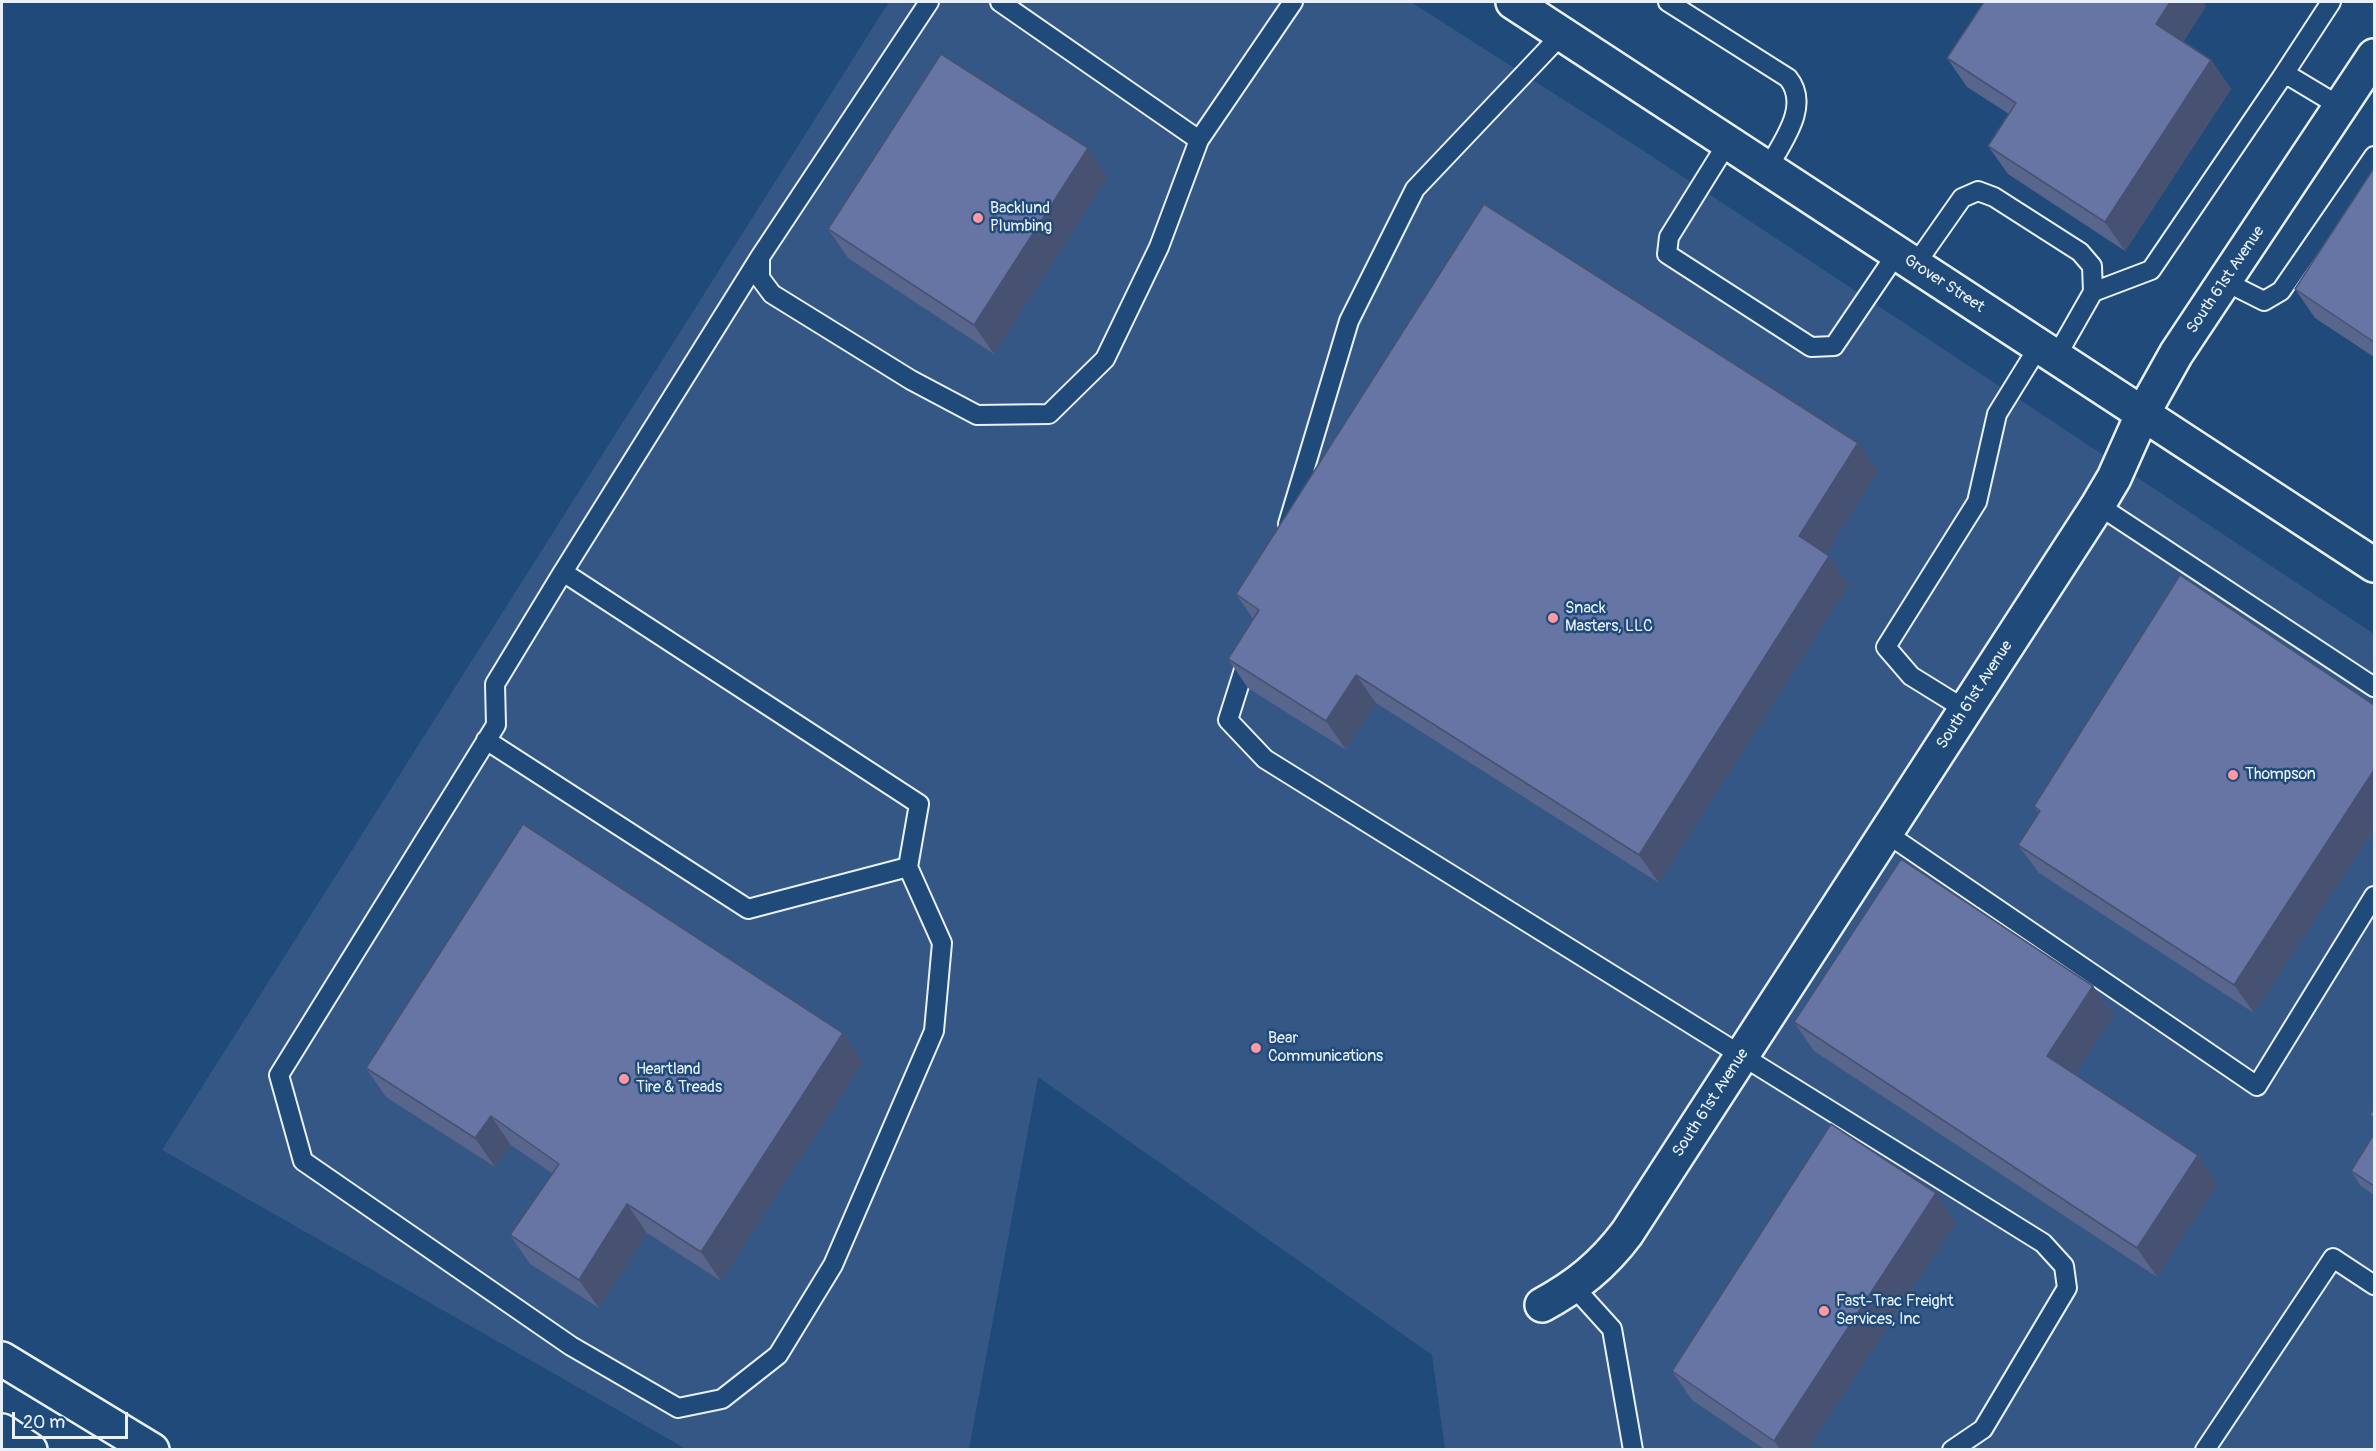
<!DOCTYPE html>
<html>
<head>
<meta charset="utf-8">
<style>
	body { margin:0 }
	#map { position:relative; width:2376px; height:1451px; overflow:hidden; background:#1f4a7a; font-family:Pangolin,sans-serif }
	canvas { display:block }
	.frame { position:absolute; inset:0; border:3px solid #e8f1f8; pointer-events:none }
	.scale { position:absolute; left:12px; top:1412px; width:116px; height:27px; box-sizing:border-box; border:3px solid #e8f1f8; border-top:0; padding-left:8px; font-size:18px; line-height:21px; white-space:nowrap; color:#e8f1f8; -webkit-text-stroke:4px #1f4a7a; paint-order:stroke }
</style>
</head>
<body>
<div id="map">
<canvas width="2376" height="1451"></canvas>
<div class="frame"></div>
<div class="scale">20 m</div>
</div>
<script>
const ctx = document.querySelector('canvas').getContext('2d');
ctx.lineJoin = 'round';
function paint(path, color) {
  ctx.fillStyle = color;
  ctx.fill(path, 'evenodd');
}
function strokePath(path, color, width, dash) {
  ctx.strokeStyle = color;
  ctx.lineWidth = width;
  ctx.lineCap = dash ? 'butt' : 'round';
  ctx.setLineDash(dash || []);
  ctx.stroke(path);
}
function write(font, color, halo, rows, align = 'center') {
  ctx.font = font + ' Pangolin,sans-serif';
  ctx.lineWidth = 5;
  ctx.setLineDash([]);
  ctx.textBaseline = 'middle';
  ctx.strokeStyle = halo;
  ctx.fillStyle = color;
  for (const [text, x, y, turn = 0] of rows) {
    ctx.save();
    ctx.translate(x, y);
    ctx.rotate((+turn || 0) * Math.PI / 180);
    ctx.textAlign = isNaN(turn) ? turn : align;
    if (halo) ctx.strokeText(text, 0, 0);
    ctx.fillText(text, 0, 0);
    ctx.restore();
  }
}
const built = new Path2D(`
	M889,2H1411L1650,155L2374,634V1449H1445L1432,1355L1038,1077L969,1449H686L162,1150Z`);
const lane = new Path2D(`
	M1000,2L1199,140L1293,2
	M1668,2L1788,78C1811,106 1782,142 1768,168
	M2282,77L2331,2
	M1728,142L1669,237L1667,254L1811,347L1834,346L1897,253
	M760,257V278L772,294L911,380L977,415L1049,414L1105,359L1159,247L1199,140
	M1915,265L1962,198L1978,191L1994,197L2080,252L2092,266L2093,292L2056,357
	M2224,281L2264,301L2281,291L2374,156
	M2093,292L2151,270L2282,77H2291L2341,107
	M2098,505L2374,687
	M1288,524L1349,321L1415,189L1563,33
	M563,572L495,684L496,725L279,1075L303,1161L571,1346L678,1408L722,1399L778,1355L833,1265L934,1031L942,943L908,867L919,804L563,572L760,257L929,2
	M1248,657L1228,720L1265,759L2043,1243L2064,1266L2067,1288L1983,1429L1952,1450
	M1966,710L1911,676L1886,647L1977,502L1997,414L2039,346
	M486,740L748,909L908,867
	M1886,833L2257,1086L2374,896
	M1574,1287L1612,1329L1633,1450
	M2205,1450L2333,1258L2374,1285`);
const street = new Path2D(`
	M1542,1305C1577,1286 1603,1265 1627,1233L2098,505L2114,478L2143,413L2176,354L2374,56`);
const secondary = new Path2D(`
	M1513,2L2374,565`);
const highway = new Path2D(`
	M2,1359L152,1450
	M2,1431L30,1450`);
const wall = new Path2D(`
	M2206,6L2183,42L2211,60L2231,89L2125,251L2008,174L1988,146L2009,114L1967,87L1947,58Z
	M1088,148L1108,177L994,354L848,258L828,229Z
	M2374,168V357L2315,318L2295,289Z
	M1878,471L1826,554L1849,585L1659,883L1376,703L1346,750L1248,688L1228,659L1253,619L1236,594Z
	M2374,705V829L2254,1013L2039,873L2018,845L2039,814L2034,806Z
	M2093,986L2114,1015L2075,1074L2198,1155L2218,1184L2157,1277L1814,1051L1794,1022Z
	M843,1033L863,1062L721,1281L647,1233L599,1308L530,1264L510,1235L553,1174L511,1145L495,1167L386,1097L366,1068Z
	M2374,1134V1195L2361,1186L2351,1171Z
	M1936,1193L1956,1222L1808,1449H1764L1692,1400L1672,1371Z`);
const shadedWall = new Path2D(`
	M2170,2H2203L2206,6L2176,53L2156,24Z
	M2211,60L2231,89L2125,251L2105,222Z
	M1088,148L1108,177L994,354L974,325Z
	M1858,443L1878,471L1819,565L1799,536Z
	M1829,556L1849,585L1659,883L1639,855Z
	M1356,675L1376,703L1346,750L1326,721Z
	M2374,770V829L2254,1013L2234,985Z
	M2093,986L2114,1015L2068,1085L2047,1056Z
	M843,1033L863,1062L721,1281L701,1252Z
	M491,1116L511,1145L495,1167L475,1138Z
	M2198,1155L2218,1184L2157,1277L2137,1248Z
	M1936,1193L1956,1222L1808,1449H1780L1774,1441Z
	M627,1204L647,1233L599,1308L579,1280Z`);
const building = new Path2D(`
	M1984,2H2170L2156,24L2211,60L2105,222L1988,146L2016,103L1947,58Z
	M941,54L1088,148L974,325L828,229Z
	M2374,168V342L2295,289Z
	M1484,204L1858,443L1799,536L1829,556L1639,855L1356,675L1326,721L1228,659L1259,610L1236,594Z
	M2180,575L2374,705V770L2234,985L2018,845L2040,811L2034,806Z
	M523,824L843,1033L701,1252L627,1204L579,1280L510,1235L559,1164L491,1116L475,1138L366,1068Z
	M1901,859L2093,986L2047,1056L2198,1155L2137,1248L1794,1022Z
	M2374,1108V1118L2370,1115Z
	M1831,1124L1936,1193L1774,1441L1672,1371Z
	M2374,1134V1186L2351,1171Z`);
const markers = [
	[978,218,6,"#ff9aa2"],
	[1553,618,6,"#ff9aa2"],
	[2233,775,6,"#ff9aa2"],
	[1256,1048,6,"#ff9aa2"],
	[624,1079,6,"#ff9aa2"],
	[1824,1311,6,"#ff9aa2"]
];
const poiNames = [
	["Backlund",990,209],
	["Plumbing",990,227],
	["Snack",1565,609],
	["Masters, LLC",1565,627],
	["Thompson",2245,775],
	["Bear",1268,1039],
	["Communications",1268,1057],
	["Heartland",636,1070],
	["Tire & Treads",636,1088],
	["Fast-Trac Freight",1836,1302],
	["Services, Inc",1836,1320]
];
const streetNames = [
	["South 61st Avenue",2226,280,-56],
	["Grover Street",1944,284,33],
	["South 61st Avenue",1975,695,-57],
	["South 61st Avenue",1711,1103,-57]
];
paint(built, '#345786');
strokePath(lane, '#e8f1f8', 22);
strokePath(street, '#e8f1f8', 38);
strokePath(secondary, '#e8f1f8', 38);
strokePath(highway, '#e8f1f8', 38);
strokePath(lane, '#1f4a7a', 18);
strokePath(street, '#1f4a7a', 33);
strokePath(secondary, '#1f4a7a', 33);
strokePath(highway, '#1f4a7a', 33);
paint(wall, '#58658c');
paint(shadedWall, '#475272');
paint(building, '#6675a3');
strokePath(building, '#475272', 1.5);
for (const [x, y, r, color] of markers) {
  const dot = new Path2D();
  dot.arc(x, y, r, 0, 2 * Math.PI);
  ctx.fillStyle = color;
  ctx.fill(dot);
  strokePath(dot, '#1f4a7a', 2);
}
write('16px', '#e8f1f8', '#1f4a7a', poiNames, 'left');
write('16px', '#e8f1f8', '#1f4a7a', streetNames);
</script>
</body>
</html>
